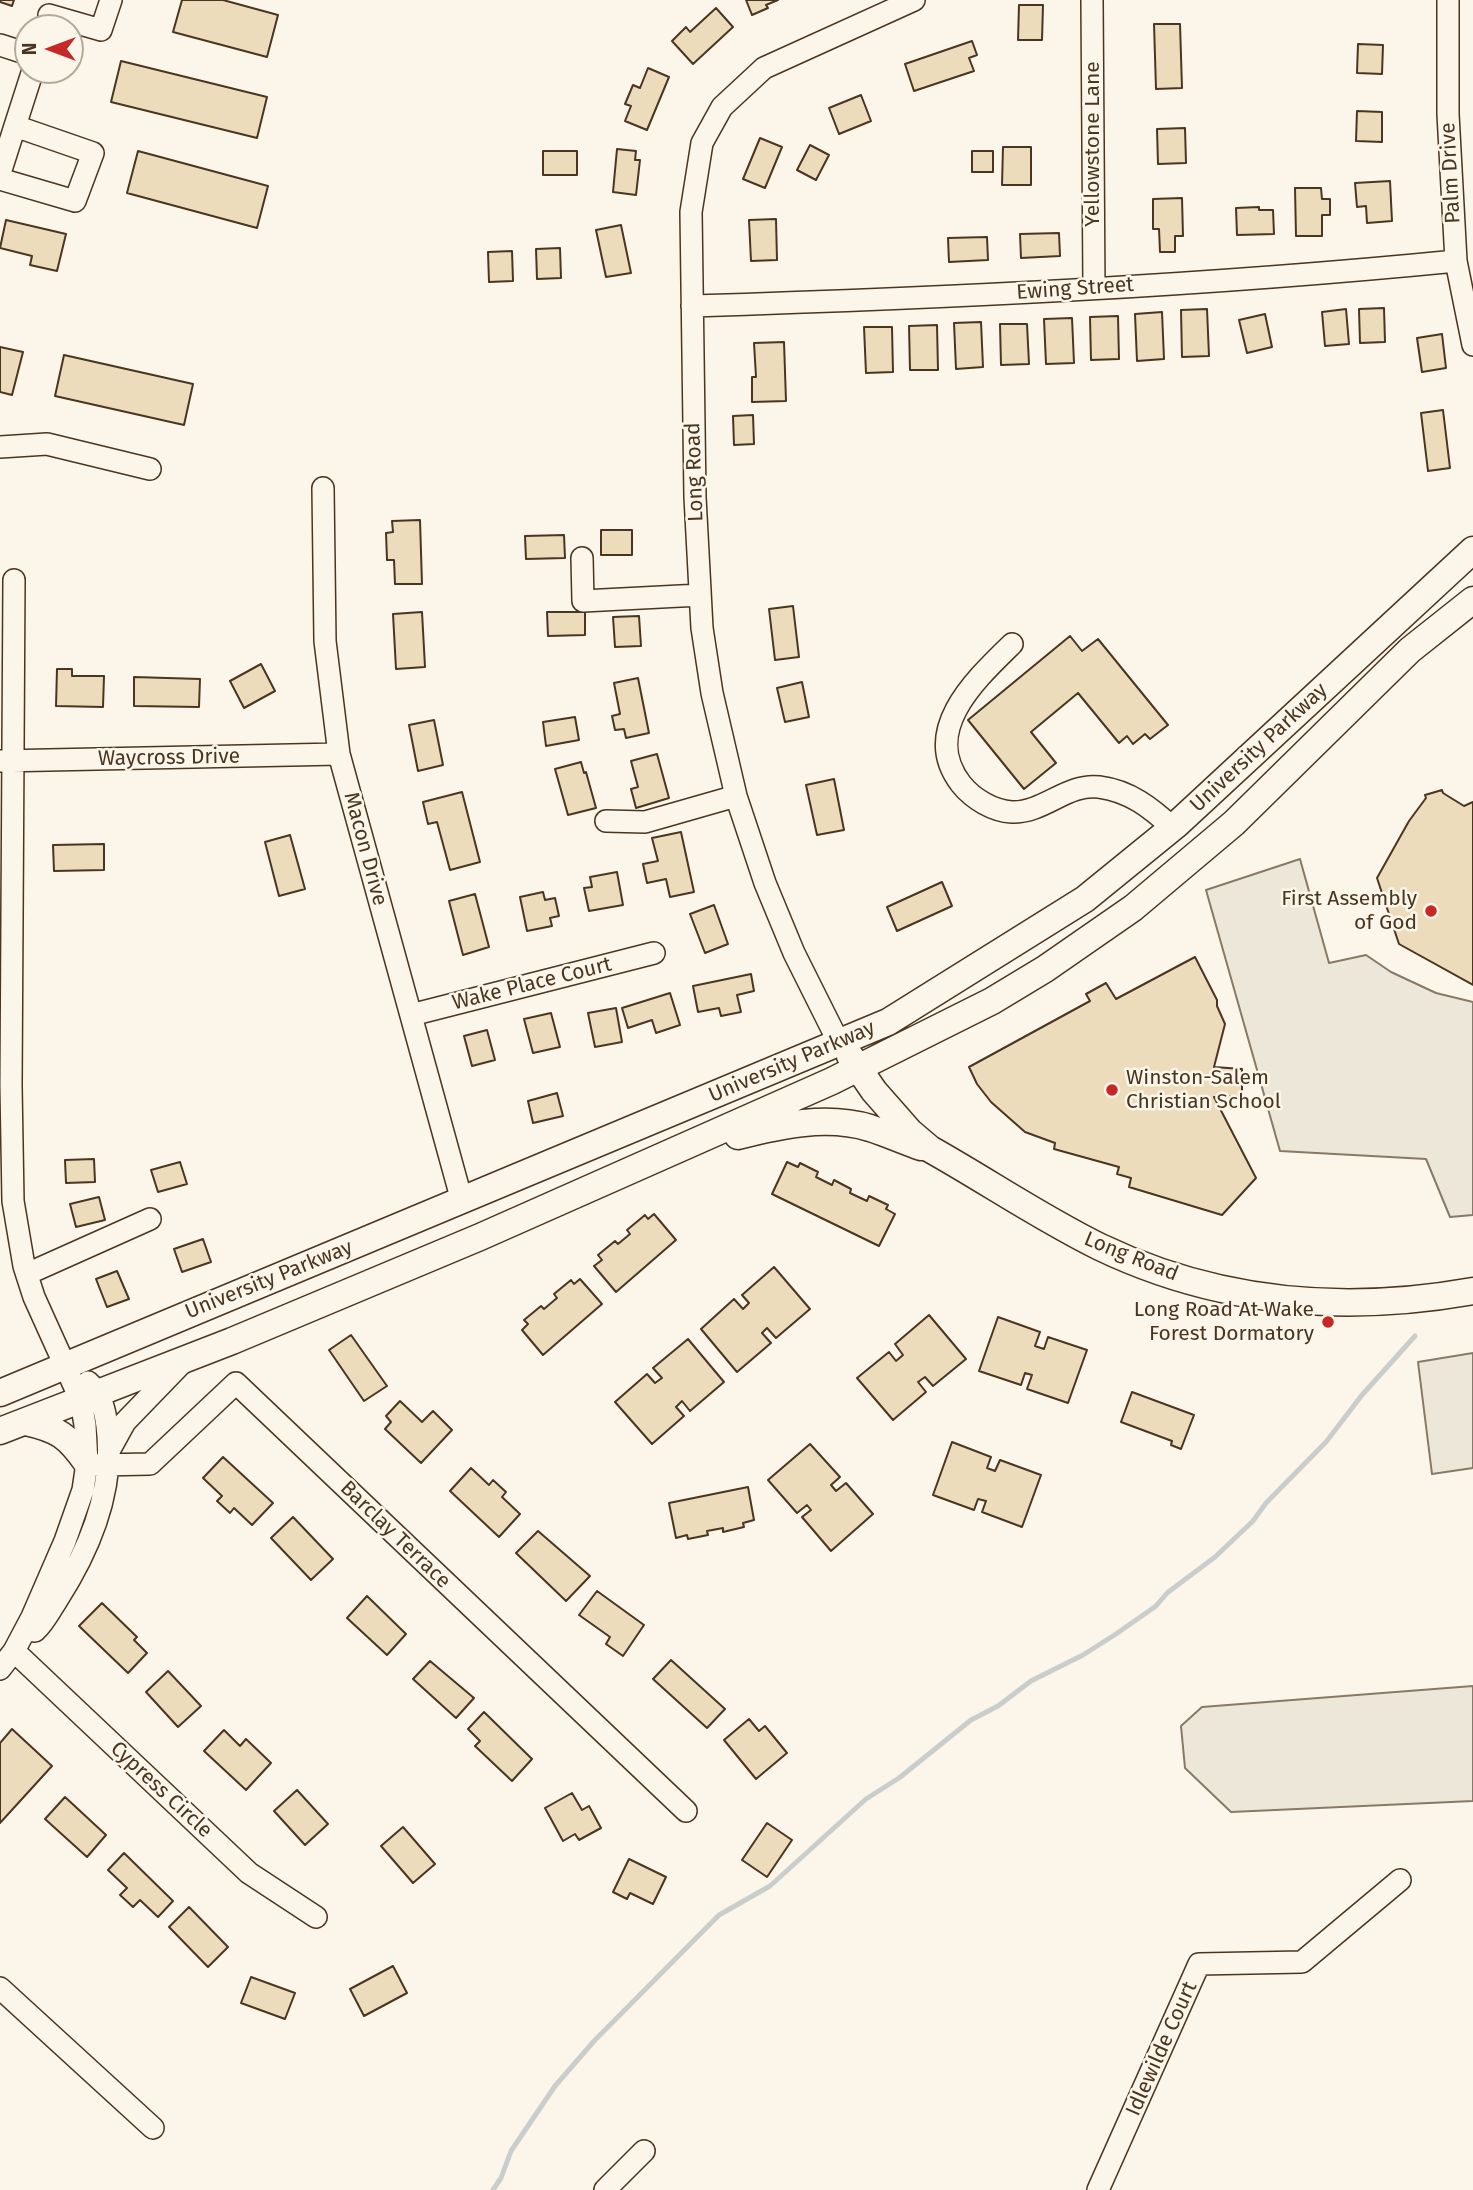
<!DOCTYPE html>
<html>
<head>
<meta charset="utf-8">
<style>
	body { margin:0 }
	#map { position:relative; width:1473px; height:2190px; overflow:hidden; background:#fbf6e9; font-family:"Fira Sans",sans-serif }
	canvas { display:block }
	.north { position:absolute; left:14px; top:14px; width:70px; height:70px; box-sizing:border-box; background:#fbf6e9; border:2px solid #b4a999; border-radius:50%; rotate:270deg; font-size:19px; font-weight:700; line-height:28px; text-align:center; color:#4a3520 }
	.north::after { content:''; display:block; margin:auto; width:24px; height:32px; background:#c62828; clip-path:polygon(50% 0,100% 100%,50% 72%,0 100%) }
</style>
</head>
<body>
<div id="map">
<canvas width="1473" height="2190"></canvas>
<div class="north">N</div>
</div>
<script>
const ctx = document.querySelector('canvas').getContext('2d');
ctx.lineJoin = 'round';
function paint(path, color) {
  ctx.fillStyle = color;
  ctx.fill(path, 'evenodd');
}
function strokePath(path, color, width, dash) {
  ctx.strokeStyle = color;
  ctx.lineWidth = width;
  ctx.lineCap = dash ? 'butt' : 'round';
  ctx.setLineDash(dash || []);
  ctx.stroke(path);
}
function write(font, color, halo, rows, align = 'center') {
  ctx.font = font + ' "Fira Sans",sans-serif';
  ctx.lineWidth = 5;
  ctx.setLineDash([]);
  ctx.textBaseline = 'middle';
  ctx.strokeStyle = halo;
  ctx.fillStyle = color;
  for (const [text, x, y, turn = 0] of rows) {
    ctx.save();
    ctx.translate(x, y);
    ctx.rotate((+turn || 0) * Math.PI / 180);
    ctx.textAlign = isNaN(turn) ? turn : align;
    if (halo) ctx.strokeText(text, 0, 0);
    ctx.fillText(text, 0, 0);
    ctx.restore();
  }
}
const parking = new Path2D(`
	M1300,859L1329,963L1366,955L1391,972L1436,993L1473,1002V1215L1450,1217L1426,1159L1280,1151L1206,890Z
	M1473,1353V1468L1432,1474L1418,1362Z
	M1473,1686V1801L1231,1812L1185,1768L1181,1726L1202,1707Z`);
const stream = new Path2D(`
	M493,2190L501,2178L511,2151L555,2086L595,2040L719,1915L770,1886L866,1799L899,1778L971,1720L998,1706L1031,1681L1083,1655L1116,1634L1156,1606L1167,1593L1215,1557L1253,1521L1266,1503L1326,1442L1362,1395L1415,1336`);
const building = new Path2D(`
	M0,0H14L12,6L0,2Z
	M182,0H223L278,15L267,57L173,32Z
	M746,0H778L766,5L768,8L752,15Z
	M1019,5H1043L1042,40H1018Z
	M716,8L733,27L693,64L672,41L686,27L690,32Z
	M1154,24H1180L1182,88L1156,89Z
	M972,41L977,55L969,58L974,71L914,91L905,64Z
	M1358,44L1383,45L1382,74L1357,73Z
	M121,61L267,97L257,138L111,102Z
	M648,68L669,77L647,130L625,121L631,106L625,104L633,85L640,88Z
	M861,95L871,121L839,134L829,108Z
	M1357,111L1382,112V142L1356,141Z
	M1185,128L1186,163L1158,164L1157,129Z
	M760,138L782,147L765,188L743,179Z
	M810,145L829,155L816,180L797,170Z
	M1003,147H1031V185H1002Z
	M617,149L636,151L635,160H640L636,195L613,192Z
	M138,151L268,186L257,228L127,193Z
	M543,151H577V175H543Z
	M972,151H993V172H972Z
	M1390,181L1392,221L1367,223L1366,206L1357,207L1355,183Z
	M1295,188H1321L1322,199H1330V215H1322V236H1296Z
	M1182,198L1183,236H1175V252H1160L1159,229H1153V199Z
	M1259,207V210H1273L1274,234L1237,235L1236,208Z
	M776,219L777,260L751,261L749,220Z
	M6,220L66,234L57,271L30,265L32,256L0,248Z
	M621,225L631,273L606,277L596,230Z
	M1059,233L1060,256L1021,258L1020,234Z
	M987,237L988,260L949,262L948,238Z
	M560,248L561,278L537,279L536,249Z
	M512,251L513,281L489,282L488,252Z
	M1384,308L1385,342L1360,343L1359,309Z
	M1207,309L1209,356L1182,357L1181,310Z
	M1346,309L1349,344L1325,346L1322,312Z
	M1162,312L1164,359L1137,361L1135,314Z
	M1265,314L1272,347L1247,353L1239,320Z
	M1118,316L1119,359L1091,360L1090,317Z
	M1072,318L1074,363L1046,364L1044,319Z
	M981,322L983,367L956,369L954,323Z
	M1000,324H1027L1029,364L1001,365Z
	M937,325L938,370H910L909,326Z
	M864,327H892L893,372L866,373Z
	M1442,334L1446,368L1422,372L1417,338Z
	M784,342L786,401L752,402V377H756L754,343Z
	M0,347L23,352L12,395L0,392Z
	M64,355L193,384L184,425L55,396Z
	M1443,410L1450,468L1428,471L1421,413Z
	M753,415L754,444L734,445L733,416Z
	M420,520L422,584H395L394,560H387L386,533L393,532L392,521Z
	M601,530H632V555H601Z
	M564,535L565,558L526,559L525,536Z
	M793,606L799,657L775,660L769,609Z
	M422,612L425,667L396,669L393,614Z
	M547,612H585V635L548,636Z
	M639,616L641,646L615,647L613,617Z
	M1070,636L1082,651L1098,639L1168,725L1150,739L1145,734L1133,744L1127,736L1119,743L1078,693L1031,732L1056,763L1024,789L968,720Z
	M261,664L275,691L244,708L230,681Z
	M57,669H72V676H104L103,707L56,706Z
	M134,677L200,679L199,707L134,706Z
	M638,678L649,733L626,738L624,729L615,730L612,716L620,714L614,683Z
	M802,682L809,717L785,722L777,688Z
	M575,717L579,740L546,746L543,722Z
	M434,720L443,765L418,771L409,725Z
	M657,754L669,798L636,808L631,789L638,787L631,761Z
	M581,762L584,773L586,772L596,808L568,815L555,769Z
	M834,779L844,830L817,835L806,785Z
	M1442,790L1443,793L1464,806L1473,802V985L1399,944L1377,878L1409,821L1426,798L1425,795Z
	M462,792L480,862L450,870L437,822L428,824L423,802Z
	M681,832L694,892L670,897L666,879L647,883L643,864L658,861L652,838Z
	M290,835L305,889L279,896L265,842Z
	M104,844V870L54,871L53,845Z
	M617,872L623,905L589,911L584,888L592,887L590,877Z
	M942,882L952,906L897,931L887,907Z
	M543,892L545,900L555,898L559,916L550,918L552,926L527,931L520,897Z
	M475,894L489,947L463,955L449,901Z
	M714,905L728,944L705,953L690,914Z
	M1195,957L1217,1000V1006L1225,1024L1214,1067L1242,1069V1096L1214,1097L1256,1178L1222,1215L1129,1187L1131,1178L1117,1174L1119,1167L1054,1149L1055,1143L1025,1132L991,1102L977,1084L969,1067L1090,1001L1086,994L1106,983L1116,999Z
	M751,974L754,991L737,995L741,1012L721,1016L719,1008L698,1012L693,986Z
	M670,993L680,1025L656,1033L652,1020L628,1028L622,1008Z
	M616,1008L622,1042L595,1047L588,1013Z
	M551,1013L560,1047L533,1053L524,1019Z
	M487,1030L495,1060L472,1066L464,1036Z
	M557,1093L563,1116L533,1123L528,1101Z
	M94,1159L95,1182L66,1183L65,1160Z
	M180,1162L187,1184L158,1192L151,1170Z
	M787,1162L798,1167L800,1163L818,1172L816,1177L832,1185L834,1180L851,1189L850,1193L867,1201L869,1196L888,1205L886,1209L895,1214L879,1246L772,1194Z
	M99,1197L105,1220L76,1227L70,1204Z
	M654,1214L676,1240L616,1292L594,1266L602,1260L598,1255L615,1241L618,1244L630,1234L627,1230L645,1215L648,1219Z
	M203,1239L211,1262L182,1272L174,1249Z
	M774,1267L810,1309L776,1338L767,1328L762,1333L771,1343L737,1372L701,1329L734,1299L743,1309L749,1303L742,1295Z
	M117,1271L129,1299L107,1307L96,1279Z
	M580,1279L602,1304L543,1355L522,1330L528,1324L524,1320L541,1306L544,1309L557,1298L554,1294L571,1280L574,1284Z
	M929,1315L966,1359L933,1386L925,1377L918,1382L926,1392L893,1420L857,1378L889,1352L896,1361L903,1355L895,1344Z
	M998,1317L1040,1332L1035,1346L1044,1349L1048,1337L1087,1350L1068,1403L1027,1389L1032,1375L1025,1373L1021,1385L979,1371Z
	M351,1335L387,1386L364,1401L329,1350Z
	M688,1339L724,1382L690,1411L682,1401L676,1407L684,1416L652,1444L615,1402L647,1374L655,1383L662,1378L653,1368Z
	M1132,1392L1194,1415L1181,1449L1171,1445L1172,1441L1121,1422Z
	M400,1401L422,1422L433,1411L452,1430L421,1463L385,1429L391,1422L386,1416Z
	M952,1442L991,1457L987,1468L995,1471L1000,1460L1041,1475L1022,1527L982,1512L986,1501L978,1499L974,1510L933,1495Z
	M810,1444L840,1477L831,1485L836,1491L846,1483L873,1514L831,1551L802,1517L811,1510L807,1505L797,1513L768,1480Z
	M223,1457L273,1503L252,1525L234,1508L230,1513L217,1501L222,1496L203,1478Z
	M471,1468L489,1485L493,1480L506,1492L502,1497L520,1514L499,1537L450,1491Z
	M748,1487L754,1520L743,1523L744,1527L723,1532V1528L707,1531L708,1535L688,1539L687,1535L676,1538L669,1503Z
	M293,1517L333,1559L311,1580L271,1538Z
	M538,1531L590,1576L566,1601L516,1553Z
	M597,1591L644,1625L623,1656L606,1644L610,1637L579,1615Z
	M367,1596L406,1634L387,1655L347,1618Z
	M102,1603L137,1637L134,1640L147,1653L128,1673L79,1626Z
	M671,1660L725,1709L707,1728L653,1679Z
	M430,1661L474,1698L456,1718L413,1679Z
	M168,1671L201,1706L178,1727L146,1692Z
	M484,1712L532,1759L512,1781L475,1746L480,1741L468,1729Z
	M749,1719L759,1731L765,1726L787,1753L756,1779L724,1740Z
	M12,1729L52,1766L0,1823V1743Z
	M224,1730L240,1746L246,1739L271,1763L246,1790L204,1751Z
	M297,1790L328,1824L305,1845L274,1811Z
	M572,1793L582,1810L589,1806L601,1828L579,1840L575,1834L563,1841L545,1808Z
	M65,1797L106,1835L87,1857L45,1819Z
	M767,1823L792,1840L767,1877L742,1860Z
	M403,1827L435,1864L413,1883L381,1846Z
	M124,1853L173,1901L158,1917L140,1900L133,1907L120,1895L127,1888L108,1870Z
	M629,1859L666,1877L653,1904L630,1893L627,1899L613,1892Z
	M189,1907L228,1947L208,1967L169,1927Z
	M393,1966L407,1993L364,2016L350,1989Z
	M251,1977L295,1993L285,2019L241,2003Z`);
const minor = new Path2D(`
	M1092,0L1094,288
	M1448,0V114L1456,261L1473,345
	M49,15L101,30L111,0
	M0,45L28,54
	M0,173L15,126
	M0,179L75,201L93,153L15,126L33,70
	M692,306C947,298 1202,286 1456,261
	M0,447L47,444L150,469
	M323,488L325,641L339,754L462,1201
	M582,558L583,601L700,595
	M1012,644C975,680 920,731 961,784C973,799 993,811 1012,812C1044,813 1067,783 1099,787C1130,791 1151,808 1173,828
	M0,761L339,754
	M606,821L645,822L736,796
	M411,1015L654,953
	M838,1041L794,953L765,883L736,796L712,693L702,628L695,497L691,212L702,143L722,107L764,68L914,0
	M27,1274L150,1219
	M109,1451L125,1422L182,1363
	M87,1463L98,1465L150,1464L236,1383L686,1811
	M35,1631C44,1623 50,1611 57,1600C90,1549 115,1488 107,1426C105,1410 101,1393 88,1382
	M14,1651L249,1873L316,1917
	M0,1669L14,1651L32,1617L65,1541L83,1490L87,1463L85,1425L81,1401L34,1297L24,1266L13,1201L11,1086L14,580
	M0,1988L153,2128
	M605,2190L644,2151
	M1098,2190L1199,1964L1302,1962L1400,1880`);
const major = new Path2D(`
	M850,1056L874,1091L910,1132L930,1149C987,1181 1041,1218 1100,1247C1219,1304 1344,1314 1473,1291
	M738,1136C780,1125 827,1115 870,1128C888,1134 904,1141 921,1147
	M0,1393L888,1022L1085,899L1176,825L1473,550
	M26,1422C58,1429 68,1436 87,1463
	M0,1431L232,1341L480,1237L832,1081L992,1001L1045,969L1133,908L1234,823L1410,650L1473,600`);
const markers = [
	[1431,911,7,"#c62828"],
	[1112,1090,7,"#c62828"],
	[1328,1322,7,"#c62828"]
];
const streetNames = [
	["Yellowstone Lane",1093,144,-90],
	["Palm Drive",1451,173,-93],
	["Ewing Street",1075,289,-4],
	["Long Road",695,472,-92],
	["University Parkway",1259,748,-43],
	["Waycross Drive",169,758,-1],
	["Macon Drive",365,849,75],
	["Wake Place Court",532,984,-14],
	["University Parkway",792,1062,-23],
	["Long Road",1131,1257,22],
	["University Parkway",269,1280,-22],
	["Barclay Terrace",395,1535,44],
	["Cypress Circle",161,1790,43],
	["Idlewilde Court",1162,2049,-66]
];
const poiNames = [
	["First Assembly",1417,899],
	["of God",1417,923],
	["Winston-Salem",1126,1078,"left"],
	["Christian School",1126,1102,"left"],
	["Long Road At Wake",1314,1310],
	["Forest Dormatory",1314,1334]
];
paint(parking, '#ede7d9');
strokePath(parking, '#887966', 2);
strokePath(stream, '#c9cecd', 5);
paint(building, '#ecdcbc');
strokePath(building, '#4a3520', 2);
strokePath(minor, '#4a3520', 24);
strokePath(major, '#4a3520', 29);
strokePath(minor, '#fbf6e9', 21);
strokePath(major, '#fbf6e9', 26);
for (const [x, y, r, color] of markers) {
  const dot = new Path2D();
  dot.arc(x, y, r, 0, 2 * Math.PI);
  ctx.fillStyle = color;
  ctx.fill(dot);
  strokePath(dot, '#fbf6e9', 2.5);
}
write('21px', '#4a3520', '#fbf6e9', streetNames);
write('21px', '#4a3520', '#fbf6e9', poiNames, 'right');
</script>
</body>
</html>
